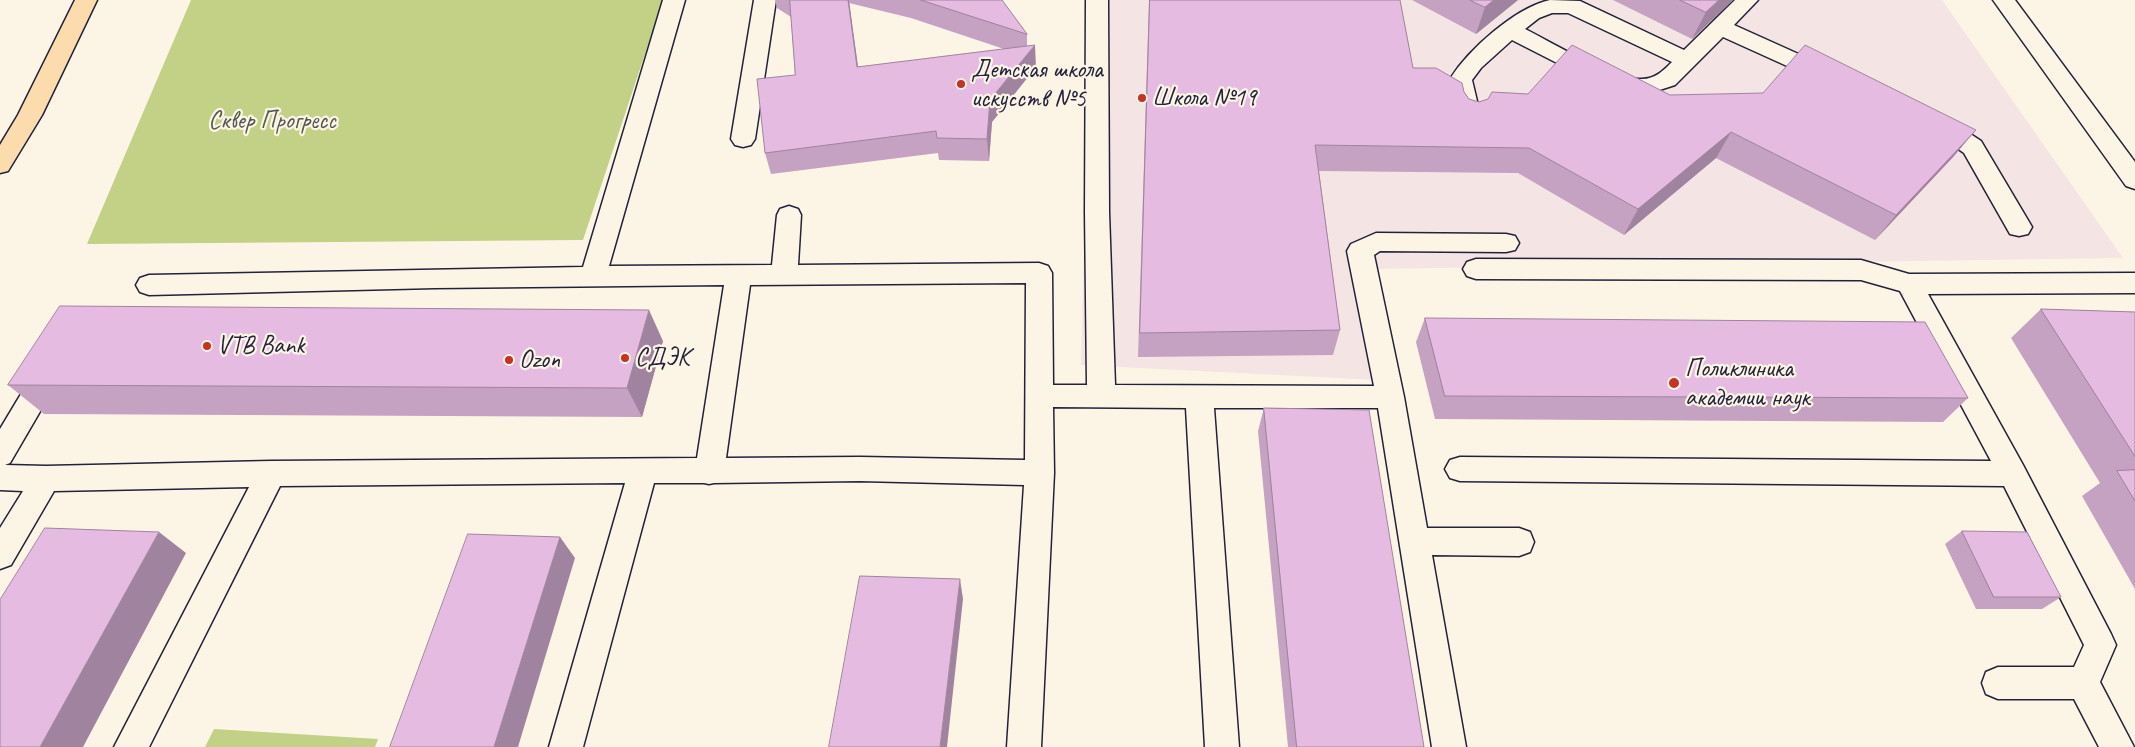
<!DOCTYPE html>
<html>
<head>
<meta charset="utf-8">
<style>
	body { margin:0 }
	canvas { display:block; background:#fcf5e5 }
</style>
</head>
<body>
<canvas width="2135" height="747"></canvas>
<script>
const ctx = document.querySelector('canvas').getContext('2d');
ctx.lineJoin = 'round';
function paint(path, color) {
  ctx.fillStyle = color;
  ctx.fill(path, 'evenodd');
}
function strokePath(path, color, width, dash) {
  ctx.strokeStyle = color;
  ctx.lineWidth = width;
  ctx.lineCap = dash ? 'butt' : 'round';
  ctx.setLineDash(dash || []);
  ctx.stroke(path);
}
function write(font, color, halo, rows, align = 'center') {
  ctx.font = font + ' Caveat,sans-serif';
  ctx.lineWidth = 4.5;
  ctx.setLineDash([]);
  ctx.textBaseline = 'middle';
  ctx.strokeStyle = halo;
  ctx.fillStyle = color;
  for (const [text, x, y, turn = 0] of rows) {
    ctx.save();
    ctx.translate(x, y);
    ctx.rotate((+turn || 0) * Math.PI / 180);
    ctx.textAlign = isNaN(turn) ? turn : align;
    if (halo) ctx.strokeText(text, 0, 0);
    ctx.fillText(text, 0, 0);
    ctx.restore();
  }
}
const built = new Path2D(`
	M1090,0H1942L2123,258L1372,269L1396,381L1081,365Z`);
const green = new Path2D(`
	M191,0H663L583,240L87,244Z
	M214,729L378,739L375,747H205Z`);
const minor = new Path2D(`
	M663,0H685L609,266L772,265L777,215L780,209L789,206L798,209L801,215L798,265L1039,263L1048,266L1052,273L1053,385H1087L1085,212L1086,0H1108L1109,212L1115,385L1374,386L1347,251L1351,244L1376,233L1506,234L1515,236L1519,243L1515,250L1506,252L1380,251L1374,255L1404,397L1427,528H1519L1530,532L1534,542L1530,552L1519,556L1432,555L1466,747H1432L1378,408H1214L1239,747H1205L1186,408L1053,407L1054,473L1041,747H1007L1024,485L860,481L714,483L709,484L704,483H654L583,747H549L625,483L280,486L149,747H114L249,487L54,491L11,565L0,569V528L23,491L0,490V429L39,364L49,361L59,364L63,372L10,463L5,465L46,466L271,461L697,458L724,285L435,288L149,295L140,292L136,285L140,278L149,275L583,267ZM1026,283L1025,460L860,457L726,458L750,285Z
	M754,0H776L755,139L751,145L743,147L735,145L731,139Z
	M1550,0L1580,1L1684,50L1735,0H1758L1734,25L1834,70L1837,75L1834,80L1826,82L1818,80L1723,37L1675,85L1644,95L1608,89L1512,40L1481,68L1472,80L1481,118L1477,124L1469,126L1461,124L1457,118L1450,79C1468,50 1516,7 1550,0ZM1552,13H1568L1672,62C1663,71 1655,79 1642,79C1614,80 1553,43 1525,29L1539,18Z
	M1993,0H2015L2135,162V189L2126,186Z
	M1933,116L1960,127L1981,141L2032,227L2028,234L2019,236L2010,234L1964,153L1944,139L1925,130L1921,124L1925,118Z
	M1476,259L1861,260L1909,274L2135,273V293L1928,294L2023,465L2111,634L2116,645L2100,682L2134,747H2099L2074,699H1998L1986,694L1982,683L1986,672L1998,667H2074L2084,645L2004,486L1460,481L1450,478L1445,469L1450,460L1460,457L1991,461L1900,291L1861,280L1476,279L1467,276L1463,269L1467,262Z`);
const major = new Path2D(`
	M75,0H97L42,115L8,171L0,173V145L18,115Z`);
const wall = new Path2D(`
	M775,0H1002L1027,34V46L1036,67L992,122L989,161L939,160L938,153L771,174L765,153L795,75L791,17L777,8ZM849,3L911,18L1004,49L858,67Z
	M1149,0H1400L1413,68L1464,92L1469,99L1479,102L1528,94L1670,95L1954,156L1875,240L1716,158L1624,235L1518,173L1319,171L1340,330L1333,355L1138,357Z
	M1412,0H1518L1476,34Z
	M1613,0H1733L1692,39Z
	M2041,309L2135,312V589L2082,496L2100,483L2011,338Z
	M1425,318L1968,398L1943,422L1435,419L1416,342Z
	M663,341L642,417L44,414L8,385Z
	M1264,408L1424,747H1288L1258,431Z
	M1962,531L2061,597L2042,609H1976L1945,544Z`);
const shadedWall = new Path2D(`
	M848,0H849L861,89L857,67Z
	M1494,0H1518L1476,34L1485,7Z
	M1719,0H1733L1692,39L1706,12Z
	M1035,45L1036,67L992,122L989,161L987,139L990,100Z
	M1976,130L1954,156L1875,240L1896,215Z
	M1731,132L1716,158L1624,235L1638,209Z
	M649,310L663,341L642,417L627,388Z
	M159,532L186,553L83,747H40Z
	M560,537L575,558L518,747H494Z
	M960,579L963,599L947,747H940Z`);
const building = new Path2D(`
	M790,0H848L857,67L1035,45L990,100L987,139L937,138L936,131L765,153L757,79L795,75Z
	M921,0H1002L1027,34Z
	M1150,0H1400L1413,68H1436L1462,83L1464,92L1469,99L1479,102L1488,99L1492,92L1528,94L1572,45L1670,95L1763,93L1805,45L1976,130L1896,215L1731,132L1638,209L1529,148L1315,145L1340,330L1140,333Z
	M1470,0H1494L1485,7Z
	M1680,0H1719L1706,12Z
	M60,306L649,310L627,388L8,385Z
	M2041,309L2135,312V456Z
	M1425,318L1925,322L1968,398L1445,396Z
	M1264,408L1369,410L1424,747H1297Z
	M2135,470V501L2117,471Z
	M45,528L159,532L40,747H0V600Z
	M1962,531L2027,532L2061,597H1994Z
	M468,534L560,537L494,747H390Z
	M860,576L960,579L940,747H829Z`);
const markers = [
	[961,84,5,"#c8321e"],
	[1142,98,5,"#c8321e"],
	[207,346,5,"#c8321e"],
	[625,358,5,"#c8321e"],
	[509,360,5,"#c8321e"],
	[1674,383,6,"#c8321e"]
];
const poiNames = [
	["Детская школа",971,70],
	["искусств №5",971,99],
	["Школа №19",1152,98],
	["VTB Bank",217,346],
	["СДЭК",635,358],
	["Ozon",519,360],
	["Поликлиника",1685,369],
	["академии наук",1685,398]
];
const parkNames = [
	["Сквер Прогресс",272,121]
];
paint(built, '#f5e4e4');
paint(green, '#c2d185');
strokePath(minor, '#22223b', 3);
strokePath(major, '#22223b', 3);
paint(minor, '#fcf5e5');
paint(major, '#fcdcac');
paint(wall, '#c5a1c2');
paint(shadedWall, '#a0839e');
paint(building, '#e5bbe1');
strokePath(building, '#a0839e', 1);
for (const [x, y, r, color] of markers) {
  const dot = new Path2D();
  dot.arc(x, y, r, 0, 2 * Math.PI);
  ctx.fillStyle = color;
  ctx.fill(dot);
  strokePath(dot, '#fcf5e5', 2);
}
write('25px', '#22223b', '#fcf5e5', poiNames, 'left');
write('25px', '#525751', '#fcf5e5', parkNames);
</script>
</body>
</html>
